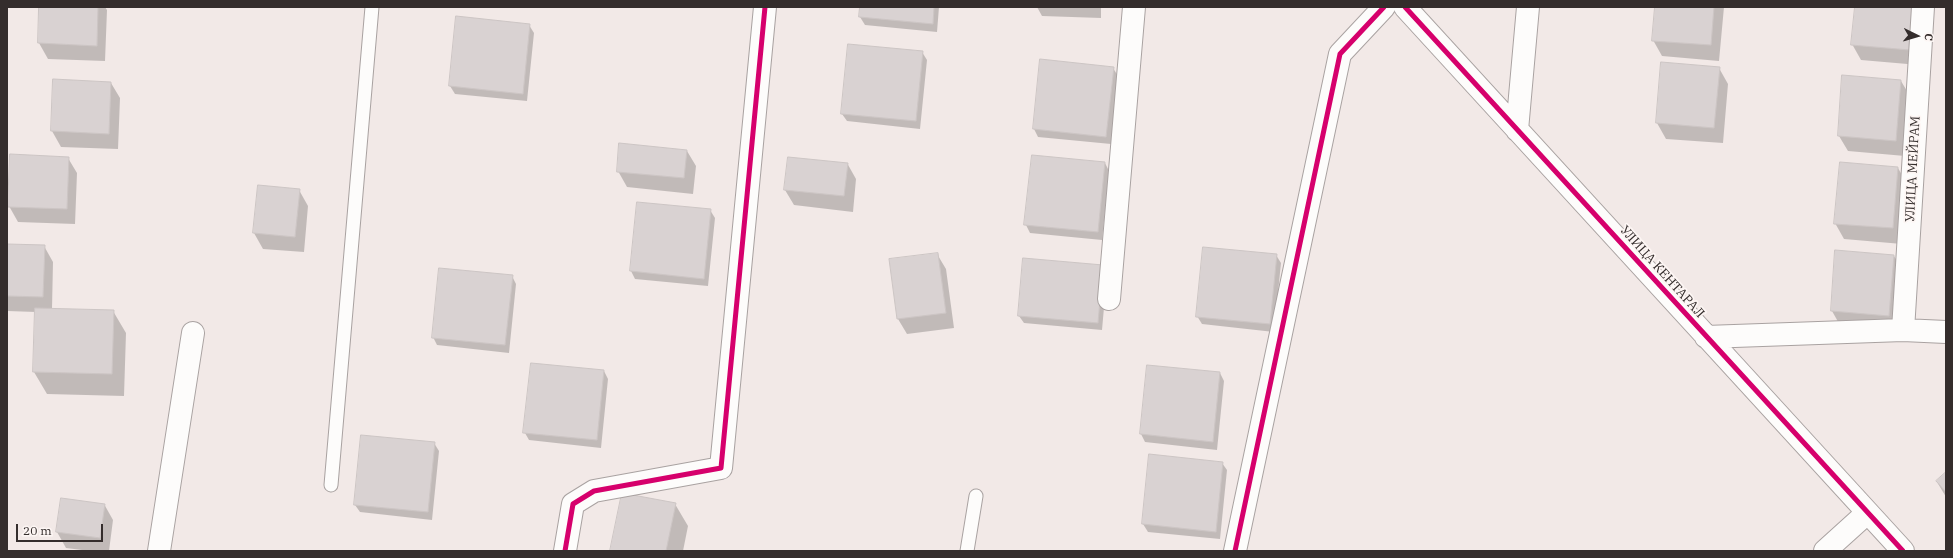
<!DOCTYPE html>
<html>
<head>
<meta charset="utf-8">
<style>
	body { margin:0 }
	#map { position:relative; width:1953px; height:558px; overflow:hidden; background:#f2e9e7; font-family:"IBM Plex Serif",serif }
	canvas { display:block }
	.frame { position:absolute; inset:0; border:8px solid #342d2c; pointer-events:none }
	.north { position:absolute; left:1897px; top:16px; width:40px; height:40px; -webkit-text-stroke:3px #fdf6f4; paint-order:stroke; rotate:95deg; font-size:11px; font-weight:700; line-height:16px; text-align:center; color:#342d2c }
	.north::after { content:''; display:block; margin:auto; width:14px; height:18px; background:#342d2c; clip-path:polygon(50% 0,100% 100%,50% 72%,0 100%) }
	.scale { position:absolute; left:16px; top:524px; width:87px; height:18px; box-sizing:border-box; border:2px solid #342d2c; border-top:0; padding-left:5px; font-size:12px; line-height:14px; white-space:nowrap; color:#342d2c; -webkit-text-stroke:3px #fdf6f4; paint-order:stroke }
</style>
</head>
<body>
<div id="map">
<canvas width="1953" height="558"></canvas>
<div class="frame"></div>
<div class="north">С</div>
<div class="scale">20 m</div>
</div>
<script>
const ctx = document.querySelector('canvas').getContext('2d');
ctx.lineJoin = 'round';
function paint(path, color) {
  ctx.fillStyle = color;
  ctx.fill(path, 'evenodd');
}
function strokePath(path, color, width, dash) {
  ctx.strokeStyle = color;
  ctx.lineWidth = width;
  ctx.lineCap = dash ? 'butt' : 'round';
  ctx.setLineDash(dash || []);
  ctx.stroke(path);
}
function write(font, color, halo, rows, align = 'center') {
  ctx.font = font + ' "IBM Plex Serif",serif';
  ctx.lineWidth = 3.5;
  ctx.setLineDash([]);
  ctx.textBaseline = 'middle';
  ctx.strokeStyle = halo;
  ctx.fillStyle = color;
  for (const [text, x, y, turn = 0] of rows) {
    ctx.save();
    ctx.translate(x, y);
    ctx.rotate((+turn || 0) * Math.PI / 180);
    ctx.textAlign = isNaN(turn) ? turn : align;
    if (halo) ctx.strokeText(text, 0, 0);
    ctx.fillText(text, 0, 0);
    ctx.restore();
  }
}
const shadow = new Path2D(`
	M40,7H105L107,10L105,61L48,59L39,43Z
	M861,7H939L937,32L865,25L860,17Z
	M1037,7H1101V18L1042,16Z
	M1656,7H1724L1719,61L1662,56L1653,40Z
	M1856,7H1924L1919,65L1861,60L1852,44Z
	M529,25L534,33L527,101L455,94L450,86Z
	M922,52L927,60L920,129L847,121L842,114Z
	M1041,61L1113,68L1118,76L1111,144L1038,137L1034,129Z
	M1662,63L1719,68L1728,84L1723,143L1666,139L1657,123Z
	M54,80L111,83L120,98L118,149L61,147L52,131Z
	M1901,81L1910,96L1905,156L1848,151L1839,136Z
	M687,151L696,166L693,194L627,187L618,171Z
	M68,158L77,173L75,224L18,222L9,206Z
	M847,163L856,179L853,212L794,205L785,190Z
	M1105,163L1109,171L1102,240L1030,233L1026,225Z
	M1898,168L1907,184L1902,244L1844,239L1835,223Z
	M258,187L299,190L308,206L304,252L263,249L254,233Z
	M638,203L710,210L715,218L708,286L635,279L631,271Z
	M7,245L44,246L53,262L52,309L113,311L126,333L124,396L47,394L34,372L36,312L7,311Z
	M937,254L946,269L954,328L907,334L898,319L890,260Z
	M1276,255L1281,263L1274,332L1202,324L1197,316Z
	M1894,256L1903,271L1898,331L1841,327L1832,311Z
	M1107,274L1102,330L1024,323L1019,316Z
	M512,276L516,284L509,353L437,345L433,337Z
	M1148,366L1220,373L1224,381L1217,450L1145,442L1141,434Z
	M604,371L608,379L601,448L529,440L525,433Z
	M434,443L439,451L432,520L360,512L355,505Z
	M1222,463L1227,470L1220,539L1148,532L1143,524Z
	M1946,473V497L1937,482Z
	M62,499L104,504L113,520L109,551H90L66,548L57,532Z
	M675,504L688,526L683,551H611Z`);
const building = new Path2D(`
	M39,7H98L97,46L38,43Z
	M860,7H934L933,24L859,17Z
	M1655,7H1714L1711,45L1652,41Z
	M1855,7H1914L1910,50L1851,45Z
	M456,16L530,24L523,94L449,86Z
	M848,44L923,51L916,121L841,114Z
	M1040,59L1114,67L1106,137L1033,129Z
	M1661,62L1720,67L1714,128L1656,123Z
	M1842,75L1901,80L1896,141L1838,136Z
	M53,79L111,82L109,134L51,131Z
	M619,143L687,150L684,178L617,172Z
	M10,154L69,157L67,209L8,207Z
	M1032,155L1105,162L1098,232L1024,225Z
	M788,157L848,163L844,196L784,190Z
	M1840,162L1898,167L1893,228L1834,224Z
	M258,185L300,189L295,237L253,233Z
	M637,202L711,209L704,279L630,271Z
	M7,244L45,245L43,297L7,296Z
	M1203,247L1277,254L1270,324L1196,317Z
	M1835,250L1894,255L1889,316L1831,311Z
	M938,253L946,313L897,319L889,259Z
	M1023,258L1103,265L1098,323L1018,316Z
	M439,268L513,275L505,345L432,338Z
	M35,308L114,310L112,374L33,372Z
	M531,363L604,370L597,440L523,433Z
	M1147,365L1220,372L1213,442L1140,434Z
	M361,435L435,442L428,512L354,505Z
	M1149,454L1223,462L1216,532L1142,524Z
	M1946,472V492L1936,481Z
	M622,493L676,503L666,551H610Z
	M61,498L105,504L100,538L56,532Z`);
const service = new Path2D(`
	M331,485L372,7
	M967,551L976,496`);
const minor = new Path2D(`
	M1405,7L1903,551
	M1517,130L1528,7
	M1109,299L1134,7
	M1903,330L1923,7
	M1706,337L1903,330L1946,332
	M159,551L193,333
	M565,551L573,504L594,491L721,468L765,7
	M1235,551L1340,54L1384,7
	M1825,551L1867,513`);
const cycleway = new Path2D(`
	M1405,7L1903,551
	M565,551L573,504L594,491L721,468L765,7
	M1235,551L1340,54L1384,7`);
const streetNames = [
	["УЛИЦА МЕЙРАМ",1913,169,-87],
	["УЛИЦА КЕНТАРАЛ",1662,272,48]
];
paint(shadow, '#0003');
paint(building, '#d9d2d2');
strokePath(building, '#ccc5c4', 1);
strokePath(service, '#a9a2a1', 15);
strokePath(minor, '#a9a2a1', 24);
strokePath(service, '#fdfcfb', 13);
strokePath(minor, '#fdfcfb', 22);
strokePath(cycleway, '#d6006c', 5);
write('13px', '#342d2c', '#fdf6f4', streetNames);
</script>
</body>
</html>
